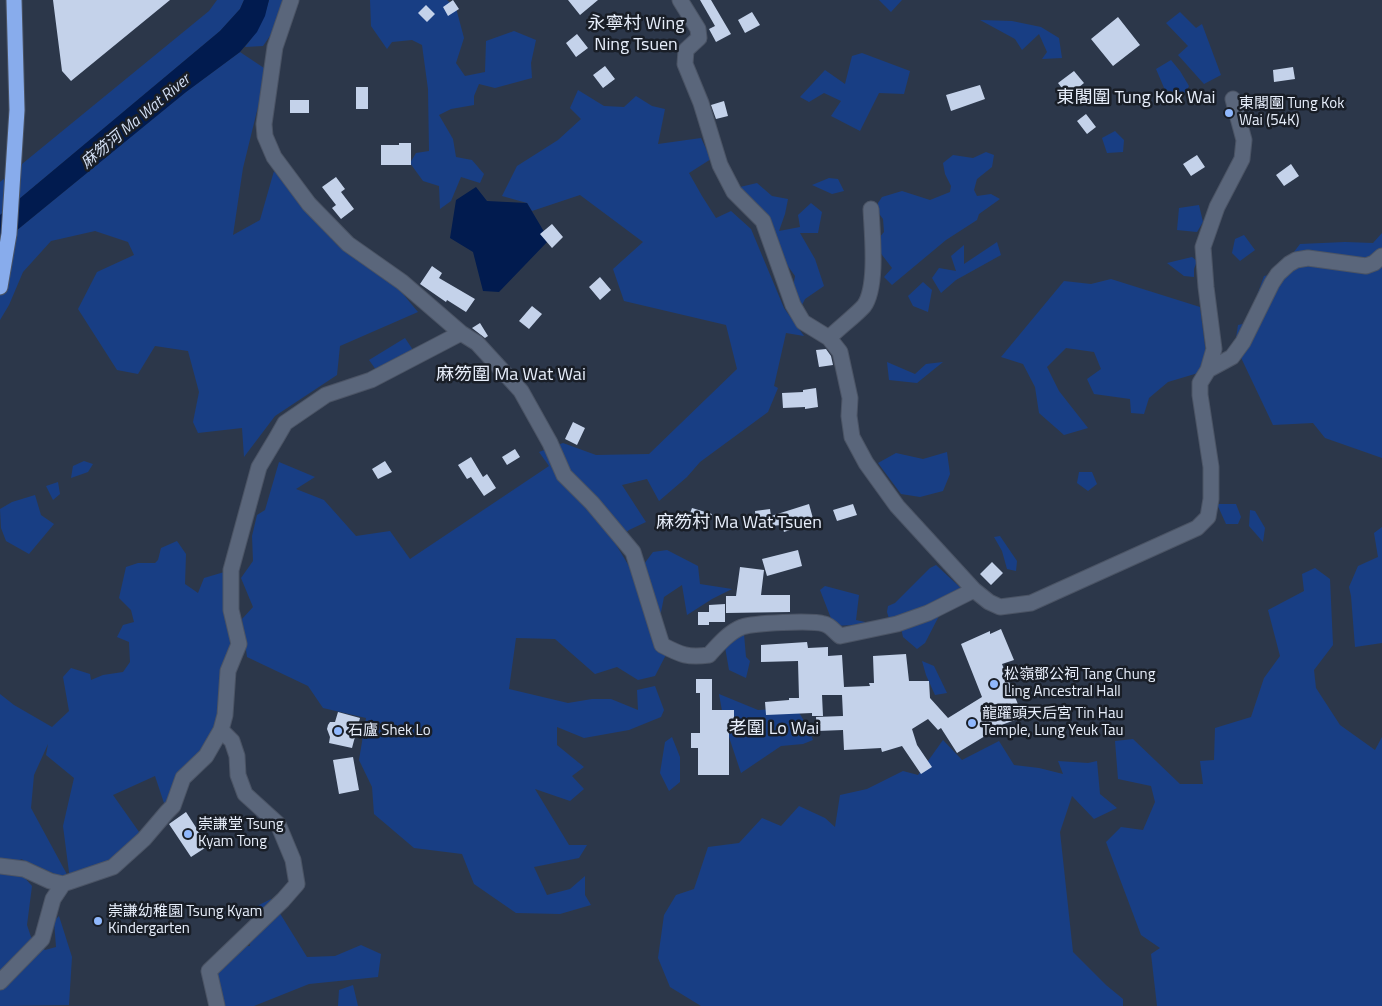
<!DOCTYPE html>
<html>
<head>
<meta charset="utf-8">
<style>
	body { margin:0 }
	canvas { display:block; background:#2c374a }
</style>
</head>
<body>
<canvas width="1382" height="1006"></canvas>
<script>
const ctx = document.querySelector('canvas').getContext('2d');
ctx.lineJoin = 'round';
function paint(path, color) {
  ctx.fillStyle = color;
  ctx.fill(path, 'evenodd');
}
function strokePath(path, color, width, dash) {
  ctx.strokeStyle = color;
  ctx.lineWidth = width;
  ctx.lineCap = dash ? 'butt' : 'round';
  ctx.setLineDash(dash || []);
  ctx.stroke(path);
}
function write(font, color, halo, rows, align = 'center') {
  ctx.font = font + ' "Titillium Web","Noto Sans SC",sans-serif';
  ctx.lineWidth = 5;
  ctx.setLineDash([]);
  ctx.textBaseline = 'middle';
  ctx.strokeStyle = halo;
  ctx.fillStyle = color;
  for (const [text, x, y, turn = 0] of rows) {
    ctx.save();
    ctx.translate(x, y);
    ctx.rotate((+turn || 0) * Math.PI / 180);
    ctx.textAlign = isNaN(turn) ? turn : align;
    if (halo) ctx.strokeText(text, 0, 0);
    ctx.fillText(text, 0, 0);
    ctx.restore();
  }
}
const green = new Path2D(`
	M217,0H244L240,9L220,31L0,215V182L209,11Z
	M269,0H286L285,14L263,46L245,47C257,32 264,19 269,0Z
	M370,0H447L456,8L464,38L456,63L465,76L485,72L486,41L514,31L536,40L531,63L532,78L495,88L479,84L474,96V105L451,109L439,115L453,139L456,157L472,160L484,174L480,183L461,177L451,201L440,209L439,186L423,181L410,163L416,153L429,151L428,89L422,45L412,40L392,42L387,49L371,26Z
	M879,0H902L891,12Z
	M1180,12L1196,28L1202,24L1221,75L1204,84L1178,55L1188,46L1166,23Z
	M980,20L1012,21L1041,27L1059,38L1062,58L1042,59L1047,52L1039,34L1022,50L1015,39Z
	M240,52L267,70L243,168L233,235L260,220L274,171L337,245L393,282L418,312L340,346L337,375L275,416L244,457L242,428L198,433L193,422L199,392L188,351L155,346L138,374L117,370L78,309L97,272L134,255L128,242L95,231L51,241L23,272L9,305L0,320V244L186,92Z
	M862,53L910,71L904,94L879,93L860,131L831,116L841,101L824,93L809,102L800,97L825,70L845,84L852,56Z
	M1171,60L1180,71L1189,86L1185,94L1165,90L1156,69Z
	M578,90L604,106L624,107L636,96L652,106L665,109L658,144L701,138L711,159L689,173L702,196L716,218L731,211L751,229L784,308L804,336L786,333L774,386L778,388L768,412L700,462L687,477L659,501L647,479L622,485L646,522L629,530L615,543L635,576L653,552L667,550L698,566L700,584L732,589L712,599L687,615L682,585L664,597L660,617L671,645L655,676L638,680L617,667L595,674L555,639L516,638L509,689L568,703L592,699H611L638,710L637,690L655,686L664,710L661,717L629,730L584,738L557,727V745L584,767L572,776L584,789L570,801L535,789L569,845H587L579,858L534,867L547,895L570,889L585,876V895L591,905L560,914L516,913L474,884L462,854L414,848L374,814L372,787L359,760L366,718L323,708L308,686L247,657L242,619L253,607L241,578L253,561L252,536L257,515L265,510L279,462L315,477L296,489L324,500L356,536L390,531L410,559L549,466L539,452L563,443L596,455L649,454L737,369L726,325L624,301L613,269L643,242L580,195L532,211L527,203L502,196L517,166L558,140L581,119L570,108Z
	M1115,131L1124,140L1123,152L1107,153L1102,138Z
	M986,152L994,155L992,167L977,179L974,190L977,196L991,194L1000,199L979,214L977,220L946,240L892,285L884,277L892,268L876,247L879,238L884,232L883,219L877,211L878,203L882,197L902,191L930,200L950,192L951,186L945,174L943,163L953,155L973,158Z
	M829,178L838,179L844,191L832,194L812,185Z
	M757,183L772,196L788,199L785,214L779,231L800,227L798,215L811,203L822,212L818,233H800L815,259L824,286L805,299L801,307L793,288L795,276L739,198L740,187Z
	M1199,205L1203,222L1197,232L1177,230L1179,208Z
	M1382,233V458L1325,438L1313,423L1273,425L1235,345L1238,325L1247,323L1264,276L1278,273L1300,244L1345,242L1373,243Z
	M1244,235L1255,250L1240,261L1232,253L1235,239Z
	M997,242L1001,255L956,280L941,293L932,278L939,268L956,271L951,256L964,245V264Z
	M1192,257L1197,261L1194,269V277L1184,276L1167,263Z
	M1111,279L1200,307L1208,370L1168,382L1149,398L1144,414L1131,413L1130,399L1094,394L1087,379L1101,369L1094,352L1066,348L1047,367L1059,391L1088,428L1064,435L1039,413L1035,387L1023,364L1001,357L1064,281L1091,284Z
	M923,282L932,290L928,312L913,306L908,296Z
	M405,338L415,353L379,374L369,360Z
	M887,362L915,374L926,364L943,362L917,383L889,380Z
	M947,452L950,474L943,491L920,497L901,494L878,463L896,453L923,459Z
	M84,461L93,464L88,472L71,478L73,466Z
	M1079,472H1092L1097,484L1088,491L1077,483Z
	M58,482L60,494L53,500L46,486Z
	M35,495L41,515L54,524L29,554L6,541L1,528L0,509L12,502Z
	M1217,504H1236L1241,517L1238,524H1226Z
	M1250,510L1255,511L1265,528L1263,542L1249,526Z
	M1382,527V643L1355,647L1351,596L1349,587L1358,566L1378,557L1374,533Z
	M1000,536L1017,561L1016,571L1007,569L1002,551L994,537Z
	M177,541L186,554L185,584L198,593L204,578L231,570L239,644L225,710L167,812L155,776L113,795L144,839L113,867L71,881L21,859L16,868L32,886L27,925L31,937L45,950L56,947L54,921L59,916L72,957L69,1005L0,1006V694L14,705L52,727L69,711L63,677L71,668L90,674L91,680L103,675L123,672L130,662L129,642L117,637L123,625L134,622L131,610L119,598L126,567L138,563H155L158,560L161,548ZM48,744L46,755L74,778L63,826L70,880L31,808L34,775Z
	M936,565L964,591L940,614L925,643L917,649L903,637L899,619L890,622L887,612L888,606L895,603L930,568Z
	M1315,568L1330,579L1333,645L1314,670L1316,688L1340,725L1375,750L1382,737V1006H1157L1151,954L1160,948L1141,935L1106,842L1121,827L1143,830L1155,802L1151,786L1118,779L1115,741L1133,739L1180,784H1203L1200,761L1214,760L1215,728L1251,717L1264,678L1280,656L1268,610L1304,591L1302,574Z
	M825,586L859,595L856,620L874,624L834,626L820,590Z
	M744,634L746,657L750,661L746,678L729,670L725,647L740,635Z
	M922,661L934,666L947,693L935,695L926,675Z
	M719,694L758,710L796,708L808,727L813,740L803,744L781,746L741,773L724,722Z
	M672,737L680,757V782L669,791L660,773L665,742Z
	M943,740L962,760L999,741L1014,765L1039,768L1063,774L1058,761L1088,763L1097,761L1100,794L1117,808L1094,819L1072,796L1060,832L1073,952L1106,985L1123,999V1006H701L670,987L658,958L664,915L676,895L694,889L708,847L739,843L762,818L781,826L799,806L825,818L835,827L840,795L867,789L903,771L918,775Z
	M271,899L307,957L335,956L361,945L381,954L378,977L309,984L254,1006H224L211,962L223,947L250,946L251,909Z
	M353,985L358,1006H338L339,990Z`);
const water = new Path2D(`
	M244,0H269L265,16L257,32L240,52L186,92L0,244V215L220,31L240,9Z
	M476,187L487,201L527,203L549,240L499,292L483,291L473,252L450,238L456,200Z`);
const building = new Path2D(`
	M53,0H170L71,81L62,71Z
	M453,0L459,9L448,16L443,7Z
	M568,0H598L580,15Z
	M700,0H711L731,34L716,42L709,29L715,26Z
	M426,5L435,14L427,22L418,13Z
	M752,12L760,25L745,33L738,20Z
	M1118,17L1140,45L1113,66L1091,39Z
	M577,34L588,48L576,57L566,43Z
	M605,66L615,79L603,88L593,75Z
	M1293,67L1295,79L1274,82L1273,70Z
	M1074,71L1084,83L1068,96L1058,83Z
	M980,85L985,99L951,111L946,95Z
	M356,87H368V109H356Z
	M290,100H309V113H290Z
	M724,101L728,116L716,119L711,105Z
	M1086,114L1096,127L1087,134L1077,121Z
	M399,143H411V165H381V145H399Z
	M1197,155L1205,167L1191,176L1183,164Z
	M1291,164L1299,176L1284,186L1276,175Z
	M336,177L345,189L341,192L354,209L341,219L332,208L336,205L322,187Z
	M552,224L563,237L552,248L540,234Z
	M432,266L442,273L439,278L475,299L466,312L447,300L446,302L420,284Z
	M600,277L611,290L600,300L589,287Z
	M532,306L542,314L529,329L519,321Z
	M480,323L488,336L485,338L472,328Z
	M826,349L831,356L833,365L819,367L816,350Z
	M816,388L818,407L805,409V407L783,408L782,393L803,392V390Z
	M573,422L585,428L577,445L565,439Z
	M515,449L520,457L507,465L502,457Z
	M471,457L483,477L487,474L496,488L484,496L471,477L467,479L458,465Z
	M385,461L392,472L378,479L372,469Z
	M809,504L814,522L784,532L782,525L746,528L745,524L756,520L755,511L770,509L771,516Z
	M853,504L857,515L837,521L833,510Z
	M692,508L712,514L708,526L688,519Z
	M798,550L802,566L767,576L762,559Z
	M992,562L1003,573L991,585L980,574Z
	M740,567L764,570L761,595H790V612L726,613V596H736Z
	M725,604V622H709V625H698V612H709V605Z
	M1001,629L1014,660L1002,664L1023,717L988,730L990,733L957,753L941,728L938,730L928,719L912,729L917,745L932,767L921,774L902,746L882,752L881,748L844,750L843,730L817,731L816,717L843,716L842,695H822L823,716H812V713L766,715L765,702L789,700V698H799L798,661L761,662V645L807,642L808,648L828,647V656L842,655L844,687L870,686L869,683H874L873,656L906,654L909,681H929L930,698L948,718L982,697L961,644L990,631V634Z
	M696,679H712V710H734V728H729V775H698V748H691V733H700V693H696Z
	M338,712L360,718L352,748L329,743L330,737L327,729L328,725L330,722H335Z
	M353,757L359,790L339,794L333,760Z
	M186,812L208,846L191,857L169,824Z`);
const street = new Path2D(`
	M291,0L275,47L264,124L265,136L274,157L309,204L348,244L402,282L461,333L477,343L521,391L550,443L564,475L592,503L633,552L662,645C681,655 688,658 709,655C718,645 729,632 742,627C754,623 812,620 824,624C830,625 835,632 840,636L897,624L928,613L974,590
	M680,0L698,29L699,38L686,50L685,64L701,103L720,165L734,192L763,221L793,305L803,322L829,338L840,352L850,398L849,416L852,437L866,463L897,506L974,590L989,602L1000,607L1031,603L1197,528L1208,517L1211,499V467L1200,395V383L1208,370L1214,349L1206,287L1203,247L1217,207L1242,159L1244,140L1233,99
	M829,338C839,328 856,315 864,306C878,287 872,232 871,209
	M1208,370L1232,357L1243,342L1272,283L1278,274L1289,264L1296,260L1308,258L1366,266L1374,263L1382,256
	M0,866L24,869L50,881L63,884L113,867L144,839L167,812L173,806L183,778L206,756L221,730L225,715L228,671L239,644L231,610V570L259,467L277,437L285,423L326,395L371,380L461,333
	M0,982L42,939L53,899L63,884
	M217,1006L209,971L283,900L297,884L293,860L278,824L245,794L238,775L237,756L232,741L221,730`);
const highway = new Path2D(`
	M0,287L9,234L17,110L14,0`);
const markers = [
	[1229,113,5,"#90b8fd"],
	[994,684,5,"#90b8fd"],
	[972,723,5,"#90b8fd"],
	[338,731,5,"#90b8fd"],
	[188,834,5,"#90b8fd"],
	[98,921,5,"#90b8fd"]
];
const poiNames = [
	["東閣圍 Tung Kok",1239,104],
	["Wai (54K)",1239,121],
	["松嶺鄧公祠 Tang Chung",1004,675],
	["Ling Ancestral Hall",1004,692],
	["龍躍頭天后宮 Tin Hau",982,714],
	["Temple, Lung Yeuk Tau",982,731],
	["石廬 Shek Lo",348,731],
	["崇謙堂 Tsung",198,825],
	["Kyam Tong",198,842],
	["崇謙幼稚園 Tsung Kyam",108,912],
	["Kindergarten",108,929]
];
const waterNames = [
	["麻笏河 Ma Wat River",136,122,-40]
];
const quarterNames = [
	["永寧村 Wing",636,25],
	["Ning Tsuen",636,46],
	["東閣圍 Tung Kok Wai",1136,99],
	["麻笏圍 Ma Wat Wai",511,376],
	["麻笏村 Ma Wat Tsuen",739,524],
	["老圍 Lo Wai",774,730]
];
paint(green, '#183e84');
paint(water, '#011b4f');
paint(building, '#c4d2ea');
strokePath(street, '#4b5465', 17);
strokePath(highway, '#4b5465', 17);
strokePath(street, '#5a667b', 15);
strokePath(highway, '#88acec', 15);
for (const [x, y, r, color] of markers) {
  const dot = new Path2D();
  dot.arc(x, y, r, 0, 2 * Math.PI);
  ctx.fillStyle = color;
  ctx.fill(dot);
  strokePath(dot, '#191e27', 2);
}
write('15px', '#e7eefb', '#191e27', poiNames, 'left');
write('italic 16px', '#d2def3', '#191e27', waterNames);
write('18px', '#e7eefb', '#191e27', quarterNames);
</script>
</body>
</html>
